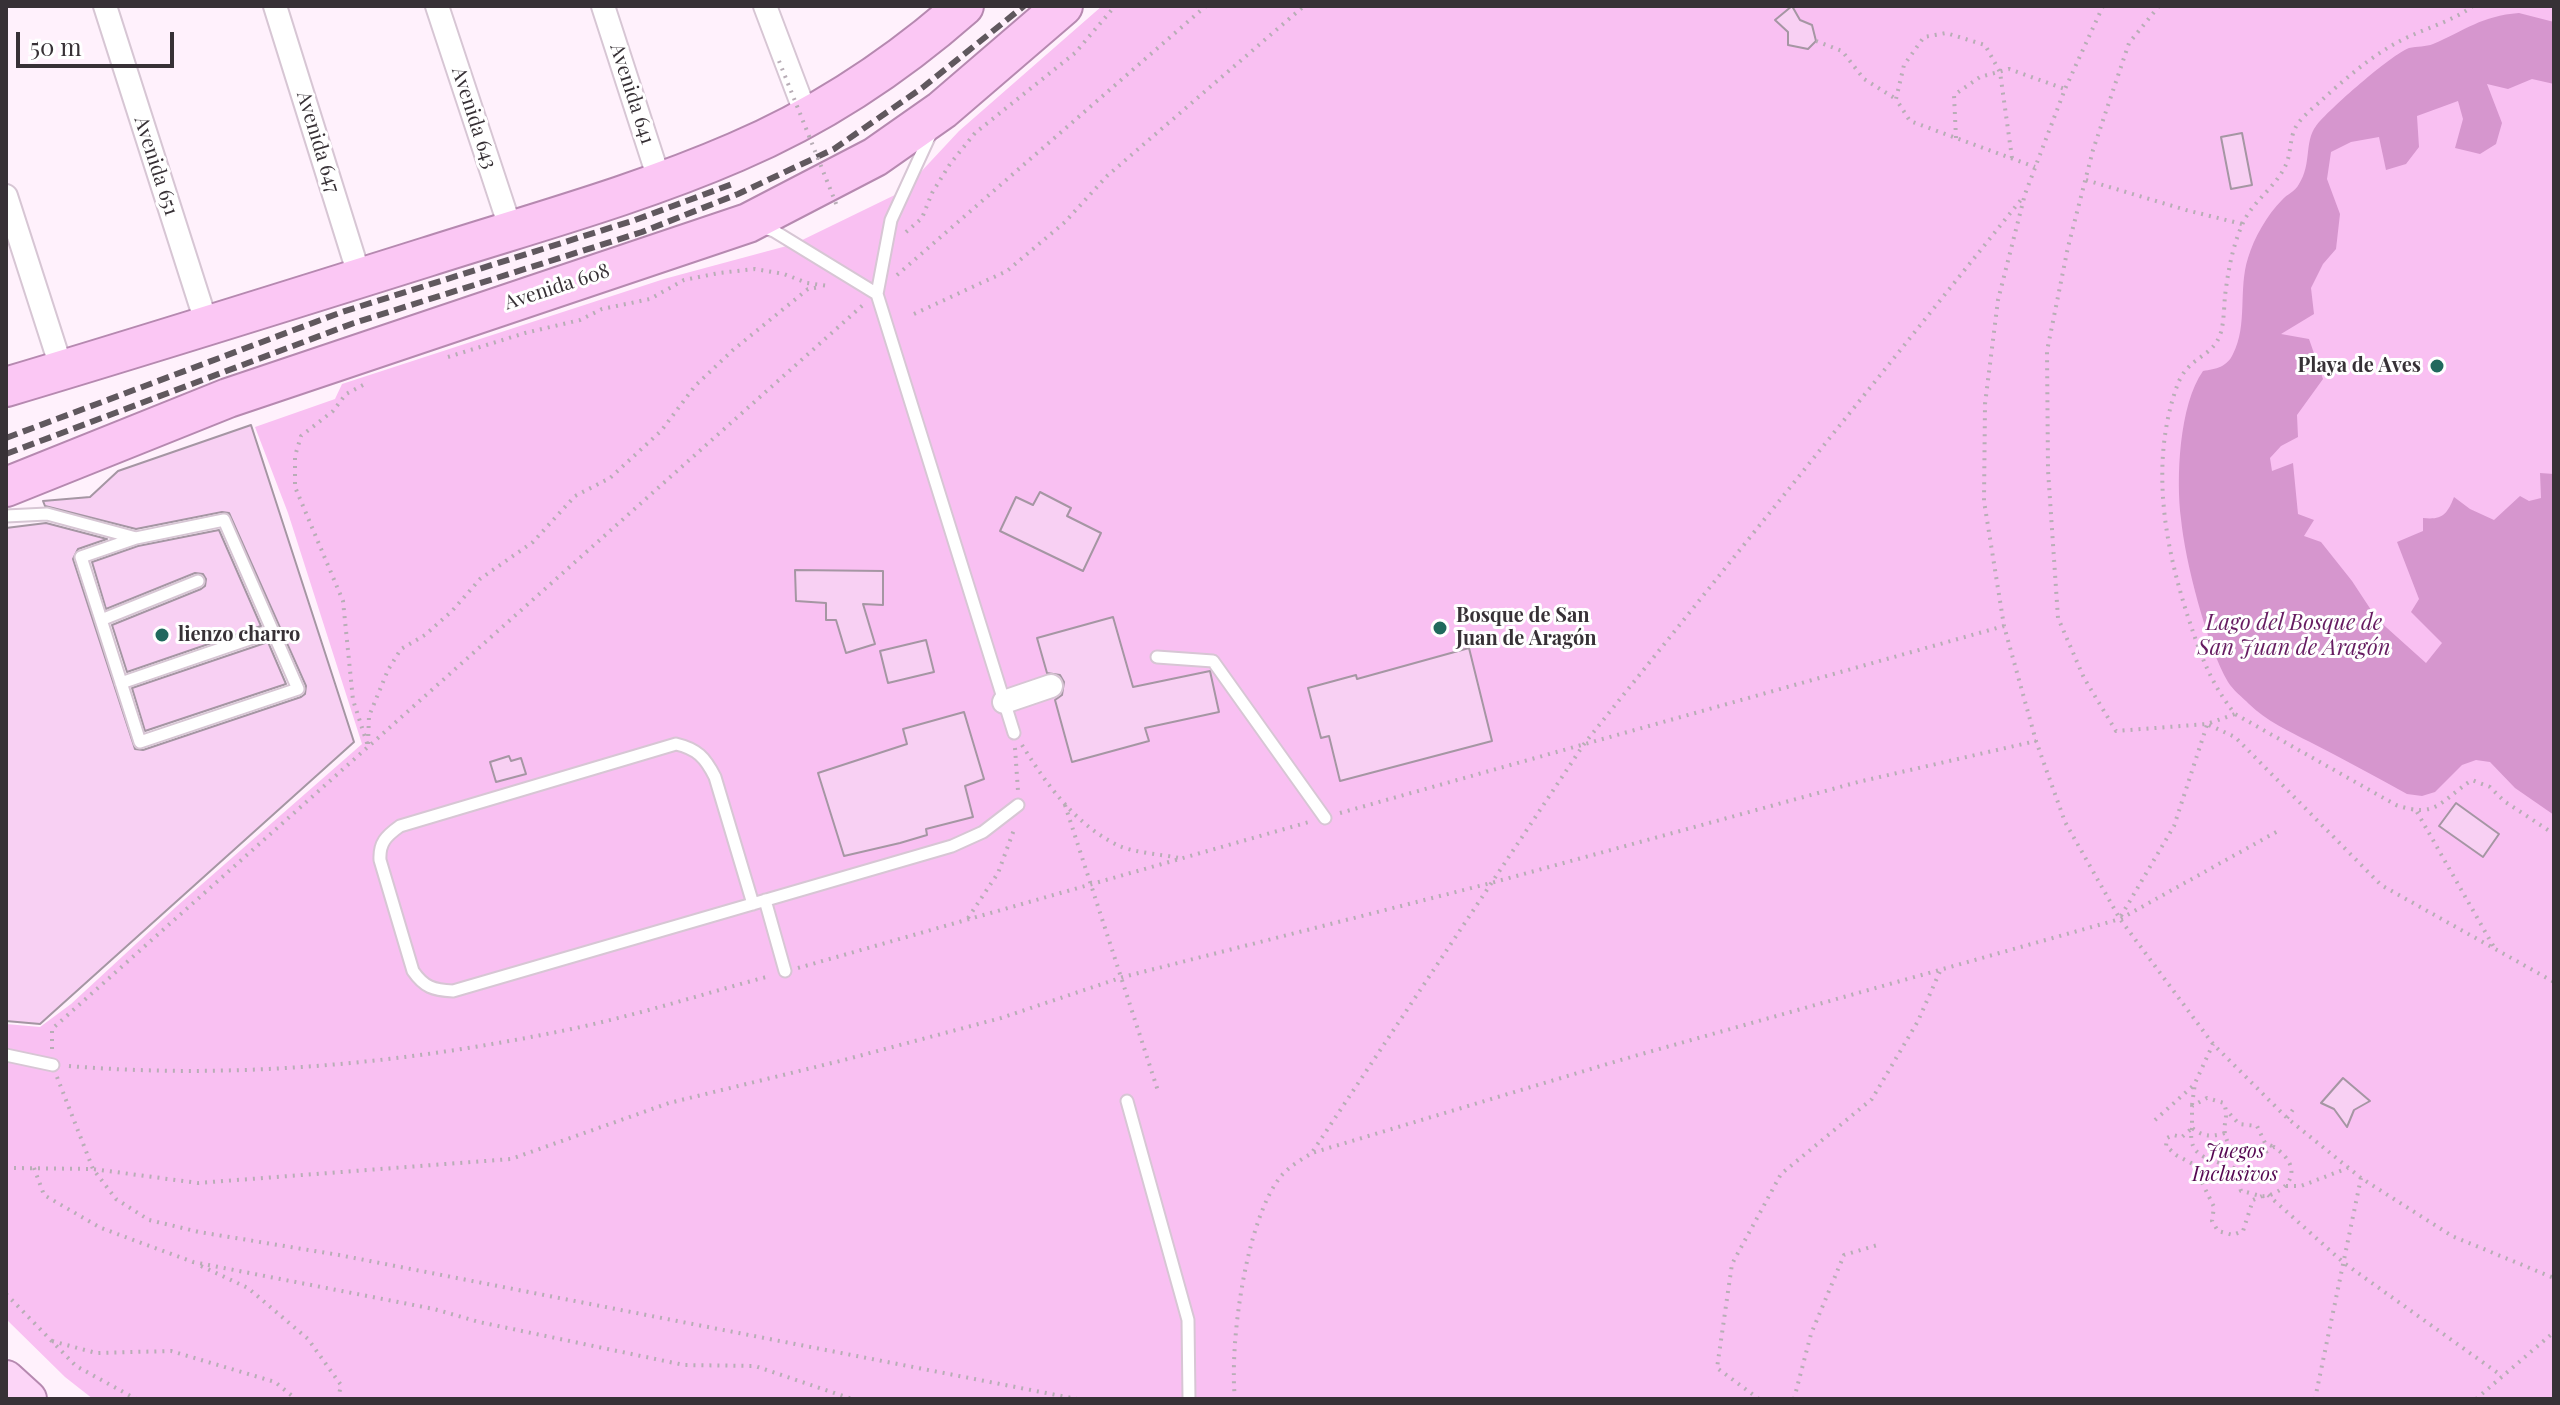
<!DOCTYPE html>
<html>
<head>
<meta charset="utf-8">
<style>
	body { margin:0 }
	#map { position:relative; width:2560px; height:1405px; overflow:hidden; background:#fff1fc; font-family:"Playfair Display",serif }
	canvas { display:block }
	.frame { position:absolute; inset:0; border:8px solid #373136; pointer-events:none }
	.scale { position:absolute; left:16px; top:32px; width:158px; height:36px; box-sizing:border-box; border:4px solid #373136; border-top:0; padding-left:10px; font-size:24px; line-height:28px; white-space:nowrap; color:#373136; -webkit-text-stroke:6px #fff; paint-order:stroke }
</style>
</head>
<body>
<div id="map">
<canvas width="2560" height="1405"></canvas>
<div class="frame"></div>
<div class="scale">50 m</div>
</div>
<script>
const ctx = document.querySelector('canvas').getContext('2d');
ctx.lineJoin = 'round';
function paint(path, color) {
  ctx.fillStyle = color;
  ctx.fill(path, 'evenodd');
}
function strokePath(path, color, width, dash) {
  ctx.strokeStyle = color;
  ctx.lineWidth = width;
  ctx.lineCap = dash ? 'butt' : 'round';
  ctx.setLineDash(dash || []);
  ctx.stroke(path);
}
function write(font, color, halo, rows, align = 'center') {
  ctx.font = font + ' "Playfair Display",serif';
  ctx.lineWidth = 6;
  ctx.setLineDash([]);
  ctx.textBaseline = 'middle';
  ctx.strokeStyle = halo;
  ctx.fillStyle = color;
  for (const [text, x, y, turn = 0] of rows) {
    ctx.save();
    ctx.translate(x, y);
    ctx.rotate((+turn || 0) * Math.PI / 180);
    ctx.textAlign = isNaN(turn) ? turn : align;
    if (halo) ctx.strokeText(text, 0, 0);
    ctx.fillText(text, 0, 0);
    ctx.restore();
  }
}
const green = new Path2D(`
	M1102,6H2554V1399H93L65,1377L6,1319V1024L40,1027L71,1004L177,906L362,744L288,513L255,427L335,399L342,384L664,279L794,244L903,191L959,131Z`);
const water = new Path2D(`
	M2519,13L2554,22V84L2532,79L2508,89L2487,84L2502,123L2496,144L2480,154L2455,148L2463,119L2458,101L2417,116L2419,147L2406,164L2386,170L2379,137L2351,142L2331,152L2327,179L2340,214L2336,249L2323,264L2311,288L2314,314L2281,334L2309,339L2323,379L2297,415L2298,437L2281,446L2270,458L2272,471L2293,463L2298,514L2314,520L2304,536L2321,542L2352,581L2377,619L2426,663L2442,643L2411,612L2419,599L2397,542L2423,531V518C2442,520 2447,515 2454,497L2470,509L2494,520L2520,496L2529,501L2541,498L2540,473L2554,474V815L2515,788L2490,762L2476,760L2462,765L2435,792L2422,796L2407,794C2375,776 2343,759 2310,742C2290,732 2265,720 2249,704C2242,697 2233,690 2228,682C2207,646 2185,561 2181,519C2176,479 2179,405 2203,371C2216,369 2227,367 2233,354C2248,325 2238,289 2248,258C2254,238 2267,215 2282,200C2287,194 2295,192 2299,184C2312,164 2304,142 2316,126C2328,110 2392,54 2409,48C2417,46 2426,47 2433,44C2466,30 2481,16 2519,13Z`);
const building = new Path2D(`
	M1792,6L1800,20L1812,25L1816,41L1808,49L1788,45V32L1775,20Z
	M2242,133L2252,185L2231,189L2221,137Z
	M251,425L354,742L40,1024L6,1021V528L46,523L107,539L78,549L73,559L135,749L143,750L301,697L305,694L306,686L229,513L222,512L136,529L45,506L43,501L90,497L118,471Z
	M1040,492L1071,508L1067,516L1101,533L1083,571L1000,531L1016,497L1033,505Z
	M219,530L261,626L127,672L112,625L201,589L205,586L206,579L203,574L195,573L106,609L92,562L138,546Z
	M795,570L883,571V605L863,604L875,644L846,653L836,620H826V603L796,601Z
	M1113,617L1133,687L1210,671L1219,712L1145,728L1149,741L1072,762L1055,700L1062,695L1064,682L1060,675L1047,673L1037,638Z
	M926,640L934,672L888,683L880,651Z
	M268,642L286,684L145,731L132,688Z
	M1469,648L1492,741L1340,781L1329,736L1321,738L1308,688L1356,675L1357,679Z
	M964,712L984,779L965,786L973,817L926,829L927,835L900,843L844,856L818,773L907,744L903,729Z
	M509,756L511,761L521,758L526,774L496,782L490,762Z
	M2456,803L2499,834L2483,857L2439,826Z
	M2343,1078L2370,1101L2354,1110L2347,1127L2334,1109L2321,1103Z`);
const path = new Path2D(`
	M2103,6L2065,89L2025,194L1998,300L1985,404L1984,501L2004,626L2036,741L2065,822L2120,919L2213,1044L2287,1118L2361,1178L2452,1236L2554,1278
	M2159,6L2129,43L2093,150L2068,247L2047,351L2048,470L2058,618L2084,678L2116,731L2207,724L2235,714
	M2473,6C2454,20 2430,27 2408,37C2376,52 2351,74 2325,97C2317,105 2306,113 2299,122C2289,135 2292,148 2287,162C2278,186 2252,201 2242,225C2232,248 2228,272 2225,296C2224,307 2224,321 2221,332C2213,359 2188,355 2177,386C2150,462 2164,543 2188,617C2201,656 2210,682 2235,714L2396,805C2437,819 2440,801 2472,780L2490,787L2504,801L2554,834
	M1816,41L1842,51L1864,79L1896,99
	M1956,138L1954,95L1980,77L2009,69L2065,89
	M2012,158L2000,72L1985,45L1946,33L1924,37L1904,65L1896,99L1910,121L2035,167
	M2086,180L2186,210L2242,224
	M906,232L922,218L932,193L950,164L975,133L1075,53L1115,6
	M897,275L1206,6
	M914,314L1007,271L1065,222L1107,176L1304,6
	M448,357L525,333L580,320L602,309L650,299L684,280L719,273L755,269L784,274L807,283L829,286
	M363,385L346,394L333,411L301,436L295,456V487L343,601L353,700L368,746
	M2209,725L2235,737L2381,885L2554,982
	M368,744L369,716L388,670L401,649L425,635L452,611L480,579L533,542L575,496L610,478L661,431L695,386L733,350L808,289L821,287
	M1022,745C1047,785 1074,823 1117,845C1134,853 1160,854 1179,858
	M1015,748L1018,791
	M1065,805L1158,1091
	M2417,812L2495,949
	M1340,813L2004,626
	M2121,916L2174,826L2207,725
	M968,918L998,873L1015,827
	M798,968L1309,822
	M52,1049V1029L863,305
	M69,1066C238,1080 410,1063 576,1028C641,1014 706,993 770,976
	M57,1077L93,1169L116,1199L149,1220L199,1232L339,1255L1077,1399
	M2192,1105L2195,1083L2213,1044
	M2230,1114L2239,1124L2257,1126L2265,1143L2274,1147
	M2287,1118L2294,1108
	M2155,1120L2194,1085
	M2192,1128C2186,1160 2215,1159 2234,1168L2241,1191C2248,1192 2255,1195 2261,1196C2268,1197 2275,1193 2280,1190C2300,1176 2291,1158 2274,1147C2255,1161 2231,1161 2225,1134C2223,1121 2229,1118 2224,1103L2207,1098L2192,1106V1128C2204,1137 2211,1137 2225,1133
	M2190,1130L2182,1137L2173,1135L2167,1138L2166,1146L2176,1155L2193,1164L2214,1207L2212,1221L2218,1231L2233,1235L2243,1231L2253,1200L2262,1196
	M1313,1151L1584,744L2024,196
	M14,1168L93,1169L198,1183L511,1159L669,1103L840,1061L1001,1018L1123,977L1491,883L1858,782L2036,741
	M34,1168L44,1195L101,1228L193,1262L434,1309L479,1322L684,1365L755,1366L852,1399
	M2286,1186H2301L2348,1168
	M2268,1195L2344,1263L2502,1376
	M201,1266L248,1288L308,1339L341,1385L338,1399
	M6,1294L76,1366L136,1399
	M52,1341L96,1353L171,1351L275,1382L296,1399
	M1235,1399C1229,1345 1246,1217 1282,1175C1290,1166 1302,1159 1312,1153L1624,1059L2120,919L2278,831
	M1759,1399L1717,1368L1732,1264L1781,1174L1872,1099L1918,1021L1941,969
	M1794,1399L1811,1334L1844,1255L1881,1244
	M2315,1399L2361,1178
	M2476,1399L2554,1332`);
const service = new Path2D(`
	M931,133L891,220L877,294L1014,733
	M760,227L774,231L877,294
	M6,516L47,514L136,538L224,520L298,689L140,742L81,557L136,538
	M101,620L198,581
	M1157,657L1213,661L1325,818
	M121,683L273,631
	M765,900L785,971
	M753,904L715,777C705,757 697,749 676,744L400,826C386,836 379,843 380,860L413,971C424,987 433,990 453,991L952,846L983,832L1018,805
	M6,1055L53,1065
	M1127,1101L1188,1320L1189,1399`);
const minor = new Path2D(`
	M105,6L207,325
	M275,6L360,278
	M437,6L511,230
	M603,6L660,182
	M765,6L807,117
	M6,196L62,370
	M1004,702L1051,686`);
const primary = new Path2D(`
	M6,1379L28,1399`);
const trunk = new Path2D(`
	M6,387C147,345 287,301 427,257C530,224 637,195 736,152C818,117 897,65 964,6
	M6,487L228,398L748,223L875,157L942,110L1063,6`);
const rail = new Path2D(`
	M6,438L342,312L635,220L735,183
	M6,454L354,323L642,232L738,194L834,149L922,88L1024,6`);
const pathBridge = new Path2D(`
	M779,61L837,206`);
const markers = [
	[2437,366,8,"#21685d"],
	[1440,628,8,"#21685d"],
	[162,635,8,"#21685d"]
];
const streetNames = [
	["Avenida 641",632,94,72],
	["Avenida 643",474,118,72],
	["Avenida 647",318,142,73],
	["Avenida 651",156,166,72],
	["Avenida 608",557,287,-18]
];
const poiNames = [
	["Playa de Aves",2421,366,"right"],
	["Bosque de San",1456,616],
	["Juan de Aragón",1456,639],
	["lienzo charro",178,635]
];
const parkNames = [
	["Juegos",2235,1152],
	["Inclusivos",2235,1175]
];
const waterNames = [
	["Lago del Bosque de",2294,623],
	["San Juan de Aragón",2294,648]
];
paint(green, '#f9c0f2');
paint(water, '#d696ce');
paint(building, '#f8d0f3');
strokePath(building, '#a596a3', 2);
strokePath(service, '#d7c6d4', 15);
strokePath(minor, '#d7c6d4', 26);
strokePath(primary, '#b689b0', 40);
strokePath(trunk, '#b689b0', 42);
strokePath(path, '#b8adb6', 4, [2, 6]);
strokePath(service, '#fff', 11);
strokePath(minor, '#fff', 22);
strokePath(primary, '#fcd5f7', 36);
strokePath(trunk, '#fbc7f4', 38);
strokePath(rail, '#60585e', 6, [12, 6]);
strokePath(pathBridge, '#b8adb6', 4, [2, 6]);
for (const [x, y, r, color] of markers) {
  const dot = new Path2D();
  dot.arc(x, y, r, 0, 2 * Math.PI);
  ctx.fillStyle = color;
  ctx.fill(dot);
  strokePath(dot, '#fff', 3);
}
write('20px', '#373136', '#fff', streetNames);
write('bold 20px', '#373136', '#fff', poiNames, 'left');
write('italic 20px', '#560852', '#fff', parkNames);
write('italic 22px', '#661c61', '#fff', waterNames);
</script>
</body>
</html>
